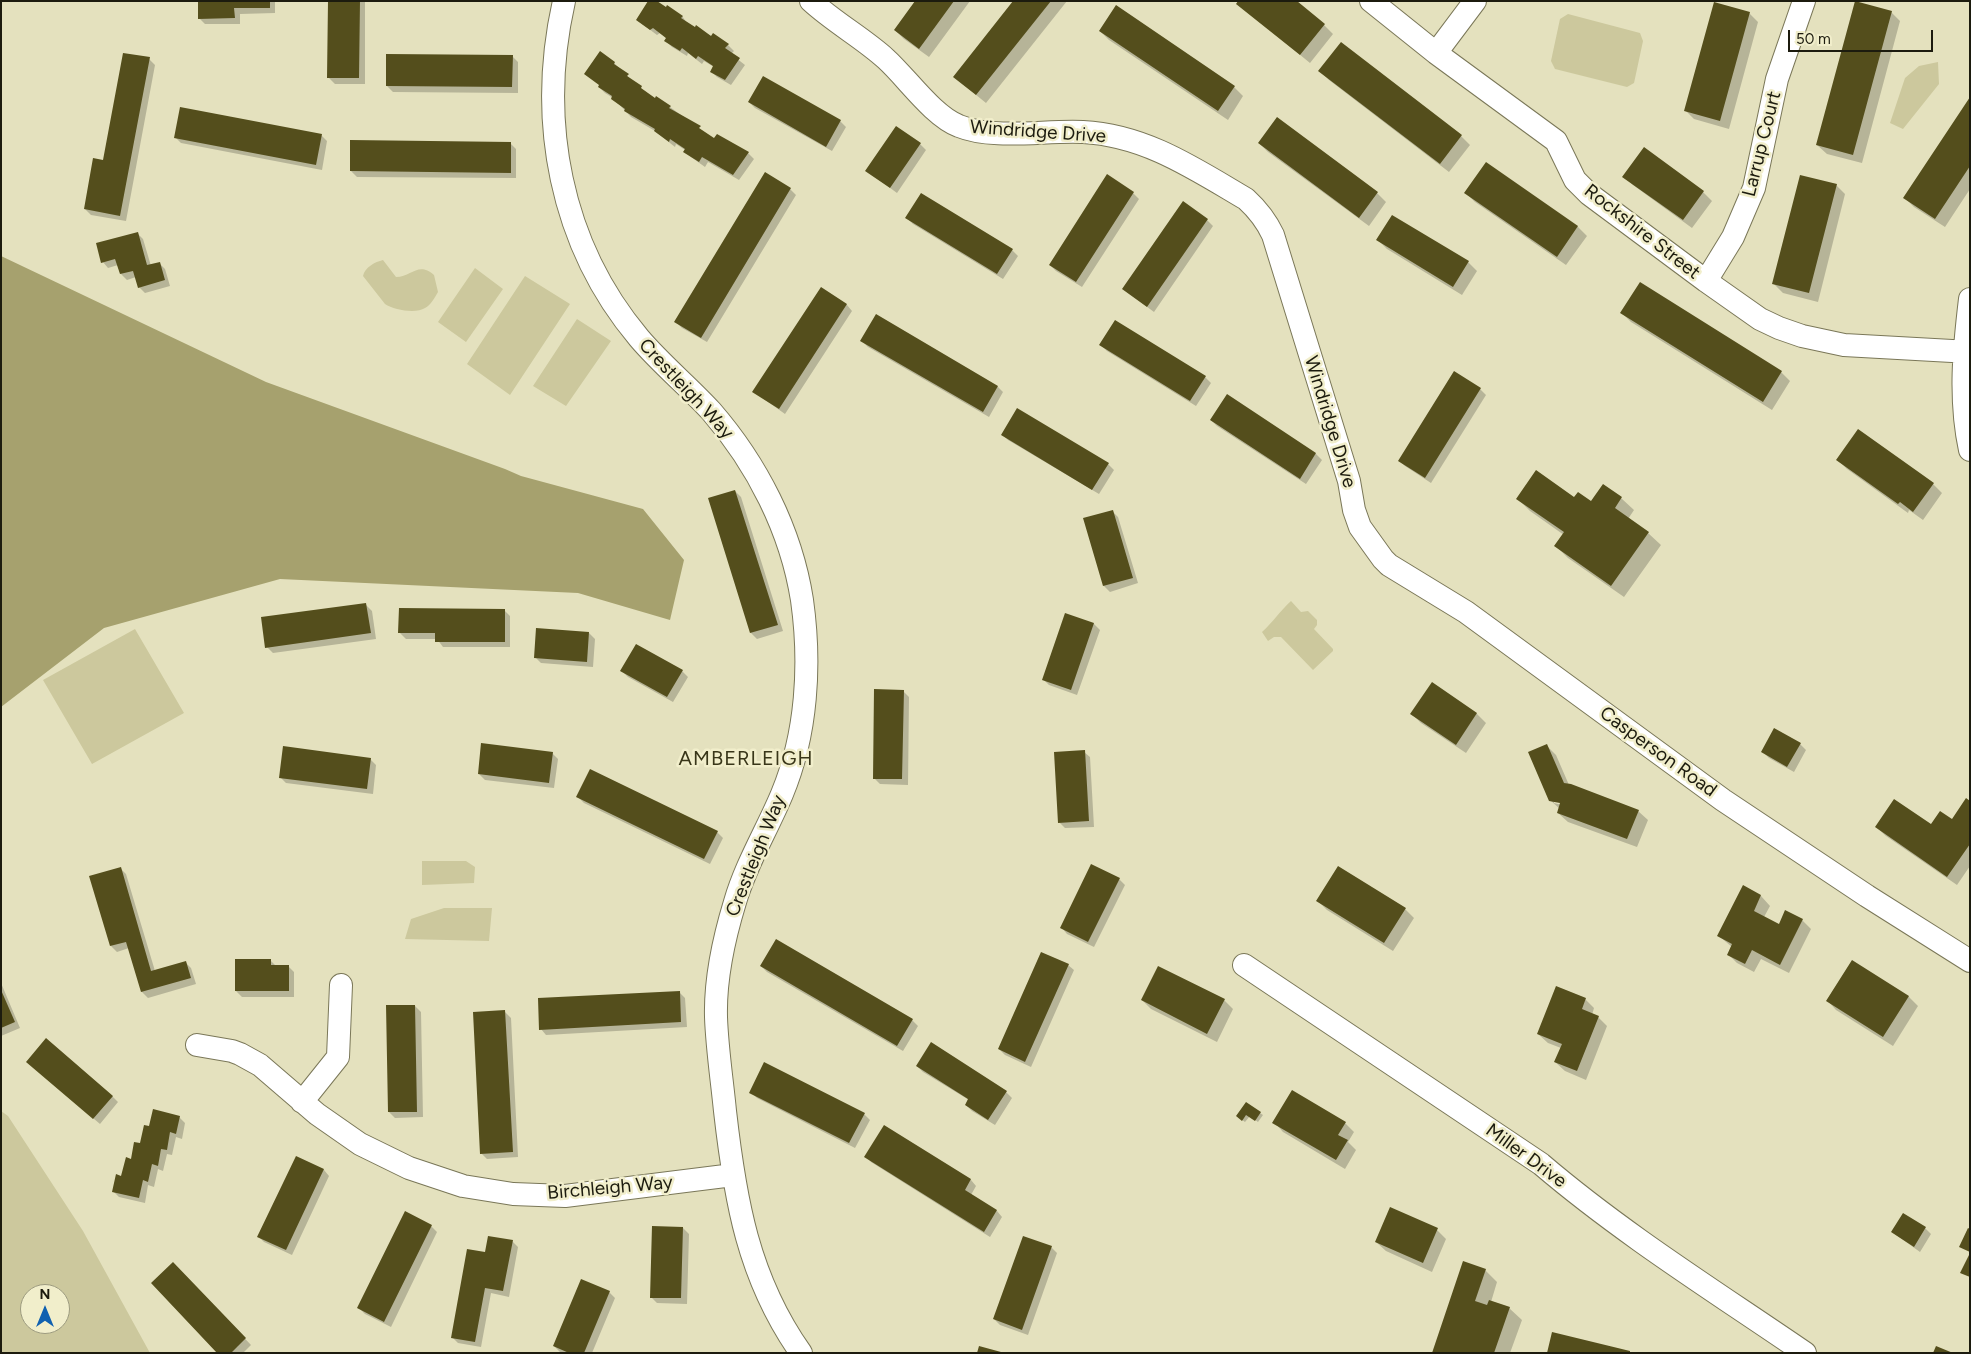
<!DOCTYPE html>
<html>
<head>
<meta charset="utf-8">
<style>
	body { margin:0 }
	#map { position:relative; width:1971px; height:1354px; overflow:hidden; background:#e4e1be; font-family:Figtree,sans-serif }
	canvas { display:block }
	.frame { position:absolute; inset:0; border:2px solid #1c1b0e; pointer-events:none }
	.north { position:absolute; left:20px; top:1284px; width:50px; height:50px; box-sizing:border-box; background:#f1eecb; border:1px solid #9c9a7f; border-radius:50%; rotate:0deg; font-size:14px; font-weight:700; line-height:20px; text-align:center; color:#1c1b0e }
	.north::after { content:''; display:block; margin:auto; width:18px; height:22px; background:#1061b0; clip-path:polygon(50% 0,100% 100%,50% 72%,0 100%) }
	.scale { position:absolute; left:1788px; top:30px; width:145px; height:22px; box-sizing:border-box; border:2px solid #1c1b0e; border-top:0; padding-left:6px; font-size:15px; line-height:18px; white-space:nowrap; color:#1c1b0e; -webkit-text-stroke:4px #f1eecb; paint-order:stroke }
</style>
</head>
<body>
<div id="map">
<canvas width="1971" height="1354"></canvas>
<div class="frame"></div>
<div class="north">N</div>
<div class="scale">50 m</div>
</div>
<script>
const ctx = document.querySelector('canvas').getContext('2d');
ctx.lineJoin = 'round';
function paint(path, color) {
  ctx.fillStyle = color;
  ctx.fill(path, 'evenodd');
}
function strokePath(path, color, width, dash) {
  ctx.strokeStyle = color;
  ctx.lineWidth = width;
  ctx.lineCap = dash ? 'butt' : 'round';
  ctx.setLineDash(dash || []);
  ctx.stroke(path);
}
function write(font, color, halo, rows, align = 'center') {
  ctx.font = font + ' Figtree,sans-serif';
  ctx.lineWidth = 5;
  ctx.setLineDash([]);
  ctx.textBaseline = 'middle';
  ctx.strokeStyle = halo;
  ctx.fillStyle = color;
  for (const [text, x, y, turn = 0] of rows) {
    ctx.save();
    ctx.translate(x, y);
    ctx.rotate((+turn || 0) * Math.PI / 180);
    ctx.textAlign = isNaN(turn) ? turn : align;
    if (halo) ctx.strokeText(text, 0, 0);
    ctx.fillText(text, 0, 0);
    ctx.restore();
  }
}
const green = new Path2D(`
	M1568,14L1640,33L1643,41L1634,83L1627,87L1555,69L1551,61L1560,19Z
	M1938,62L1939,84L1903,129L1890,123L1905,78L1919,66Z
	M383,260L396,277C412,277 418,261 434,275L438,292C435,297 431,305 425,308C416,314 394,310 385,304L363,276C365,267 375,262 383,260Z
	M475,268L503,289L466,342L438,322Z
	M525,276L570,304L510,395L467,364Z
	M577,319L611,341L566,406L533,386Z
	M1291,601L1301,612L1308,611L1317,620V625L1314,629L1333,649V651L1313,670L1281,637H1274L1268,641L1262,632C1273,622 1280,611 1291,601Z
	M135,629L184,713L92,764L43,680Z
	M422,861H466L475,867L474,883L422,885Z
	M444,908H492L489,941L405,939L411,919Z
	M1,1111L8,1116L83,1231L150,1353H1ZM30,1294H60V1324H30Z`);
const forest = new Path2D(`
	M1,256L266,382L505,469L521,476L643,509L684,560L670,620L578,593L280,579L104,628L1,707Z`);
const shadow = new Path2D(`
	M199,1H275V13L240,14V24H205L199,18Z
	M329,1H365V84H335L329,78Z
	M916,1H970L929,57L904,39L895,30Z
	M1014,1H1067L986,103L954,77Z
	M1238,4L1324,25L1333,34L1310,63Z
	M1891,12L1900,21L1862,163L1827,154L1817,145Z
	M1749,13L1758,22L1729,129L1694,119L1685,110Z
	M682,16L687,23L728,45L734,51L731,54L745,65L731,85L717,77L711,71L714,67L704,61L702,64L688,53L687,56L672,47L666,41L667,39L660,33L657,35L637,20Z
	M1100,31L1234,87L1243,96L1228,120L1109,40Z
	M512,56L518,62V93L393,92L387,86Z
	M149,59L155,65L126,221L91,215L85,209Z
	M614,63L646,94L670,107L715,140L748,153L754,159L739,180L708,162L705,167L691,157L685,150L676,144L675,147L655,131L631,117L613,98L605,93L599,87Z
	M1320,71L1461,136L1470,145L1449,172L1329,80Z
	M1970,100V189L1945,227L1914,207L1905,198Z
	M749,102L840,121L846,127L832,151L755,108Z
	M321,135L327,141L322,170L181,143L175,137Z
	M510,143L516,149V178L357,177L351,171Z
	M1259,143L1377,193L1386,202L1369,226L1268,152Z
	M920,144L926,150L897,193L867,171Z
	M1486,164L1578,227L1587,236L1566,265L1475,202L1466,193Z
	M1624,176L1703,192L1712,201L1692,228L1633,185Z
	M1836,185L1845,194L1818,302L1783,293L1774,284Z
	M790,189L796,195L707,342L682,328L676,322Z
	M1133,193L1139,199L1082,287L1056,271L1050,265Z
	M907,218L1012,250L1018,256L1003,279L913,224Z
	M1207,220L1213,226L1154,312L1123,289Z
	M137,233L143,239L151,266L159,263L165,269L170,286L145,293L139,287L136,277L127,280L121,274L118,265L108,268L103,262Z
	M1378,240L1468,262L1477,271L1462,295L1387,249Z
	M821,289L847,305L852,311L785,414L754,392Z
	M1622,313L1781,372L1790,381L1772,410L1631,322Z
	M862,341L998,387L1003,392L989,417L868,347Z
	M1101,345L1205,377L1211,383L1196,406L1107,351Z
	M1480,389L1486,395L1431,483L1405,466L1399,461Z
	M1227,396L1316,454L1322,460L1306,484L1217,426L1211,420Z
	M1858,431L1933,484L1942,493L1923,520L1909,510L1908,513L1847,469L1838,460Z
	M1002,434L1108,464L1114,470L1099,494L1008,440Z
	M1604,485L1621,498L1634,510L1628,519L1648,533L1661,545L1624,597L1568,558L1556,546L1564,535L1530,511L1518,499H1575L1592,503Z
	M735,491L741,497L783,631L757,639L751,633L709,499Z
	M1112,511L1118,517L1138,583L1110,592L1104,586L1084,519Z
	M366,605L372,611L376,639L273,653L267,647Z
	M504,610L510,616V647H443L437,639H406L400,633Z
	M1066,615L1094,624L1100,630L1077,695L1049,685L1044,680Z
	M589,633L595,639L593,667L541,663L535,657Z
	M622,671H682L688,677L673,702L628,677Z
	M1432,684L1477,714L1486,723L1466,753L1421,723L1412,714Z
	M903,691L909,697L908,785L880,784L874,778Z
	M1800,744L1806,750L1794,772L1769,758L1763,752Z
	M1547,746L1556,755L1569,785L1638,811L1648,820L1637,847L1568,822L1558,813L1560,809L1550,800ZM1554,801L1567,804L1566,806L1554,803Z
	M1084,752L1090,757L1094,827L1065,828L1059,822Z
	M552,753L558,759L554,788L485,780L479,774Z
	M370,759L376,765L373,794L286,783L280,777Z
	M578,797L717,832L723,838L710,864L584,803Z
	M1970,802V866L1957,885L1886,836L1876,827L1931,826L1952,821Z
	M120,868L126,874L155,971L185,962L191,968L196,984L148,998L142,992L129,948L117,952L111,946Z
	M1119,879L1125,885L1094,947L1067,934L1062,928Z
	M1744,887L1761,896L1770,906L1764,917L1779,925L1802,920L1811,929L1789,973L1761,959L1754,972L1737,963L1728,954L1732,947L1719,936Z
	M1318,901L1405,909L1414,918L1393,951L1327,910Z
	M270,960L276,966H288L294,972V997H242L236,991Z
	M1852,961L1909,997L1918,1006L1893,1046L1836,1010L1827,1000Z
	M1068,965L1074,970L1031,1067L1005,1055L999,1049Z
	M761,966L912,1020L918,1026L903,1051L767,972Z
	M1,983L20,1028L1,1036Z
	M679,992L685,998L687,1027L546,1035L541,1029Z
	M1585,999L1594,1008L1592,1015L1598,1017L1607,1026L1586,1080L1565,1071L1555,1062L1561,1048L1548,1043L1538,1034Z
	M1142,1000H1224L1233,1009L1217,1042L1151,1009Z
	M415,1006L421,1012L423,1117L395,1118L389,1112Z
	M505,1012L511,1018L518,1157L487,1159L481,1153Z
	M917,1066L1006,1092L1012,1098L995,1125L972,1111L966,1105L969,1100L923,1072Z
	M33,1067L112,1096L118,1102L100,1124Z
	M751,1092L864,1114L870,1120L855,1148L757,1098Z
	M1260,1113L1263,1115L1258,1122L1250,1116L1245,1122L1237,1116Z
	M179,1117L185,1123L182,1139L176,1137L172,1155L167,1154L163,1171L158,1169L154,1187L148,1185L145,1203L119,1197L113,1191L150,1128Z
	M1274,1122L1345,1123L1354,1132L1348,1142L1356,1150L1345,1169L1283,1132Z
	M884,1127L971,1180L976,1186L971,1195L997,1211L1002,1217L990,1237L871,1162L866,1156Z
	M296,1158L324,1170L329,1176L292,1255L264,1242L258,1236Z
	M431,1226L437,1232L391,1327L365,1314L359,1308Z
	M683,1228L689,1234L687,1304L657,1303L651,1297Z
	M1925,1228L1931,1234L1920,1252L1892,1232Z
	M1437,1230L1446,1239L1432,1272L1386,1251L1376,1242Z
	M512,1241L518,1247L509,1297L491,1293L481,1347L458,1343L452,1337L486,1254Z
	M1051,1247L1057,1253L1028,1335L1000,1325L994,1319Z
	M173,1263L251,1345L243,1353H219Z
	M1485,1270L1497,1282L1491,1302L1509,1308L1522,1320L1510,1353H1434Z
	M609,1292L615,1298L592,1353L560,1352L554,1346Z`);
const building = new Path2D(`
	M198,1H270V8H234L235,18L198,19Z
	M328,1H360L359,78H327Z
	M648,1H657L666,7L667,5L683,16L681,18L695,27L696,25L711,36L713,33L729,44L725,48L740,58L725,80L710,72L713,66L698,56L696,59L682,48L680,51L664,41L666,38L653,28L650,30L636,20Z
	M915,1H954L919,49L894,30Z
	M1013,1H1051L976,95L953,77Z
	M1238,1H1297L1325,24L1300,55L1236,4Z
	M1855,1L1892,11L1853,155L1816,145Z
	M1714,2L1750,12L1720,121L1684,111Z
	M1116,5L1235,86L1218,111L1099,31Z
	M1341,42L1462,135L1440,164L1318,71Z
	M600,51L615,62L614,64L629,74L627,76L642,86L641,88L655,98L656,96L671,106L669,108L701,126L699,128L714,138L717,134L749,152L733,175L702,157L699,162L683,152L685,149L670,139L669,142L654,131L655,129L624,111L625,109L611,99L612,96L598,87L599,85L584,74Z
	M123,53L150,57L120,216L84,209L93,158L103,160Z
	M386,54L513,55L512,87L386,86Z
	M763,76L841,120L826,147L748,102Z
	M1970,97V166L1935,219L1903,198Z
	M180,107L322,134L316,165L174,138Z
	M1277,117L1378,192L1359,218L1258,143Z
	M896,126L921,143L890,188L865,171Z
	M350,140L511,142V173L350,171Z
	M1644,147L1704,191L1683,220L1622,177Z
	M1486,162L1578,226L1557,257L1464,193Z
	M765,172L791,188L701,338L674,322Z
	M1107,174L1134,192L1076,282L1049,265Z
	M1800,175L1837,184L1809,293L1772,284Z
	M921,193L1013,249L997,274L905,218Z
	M1183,201L1208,219L1147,307L1122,289Z
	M1392,215L1469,261L1453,287L1376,240Z
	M138,232L147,265L160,262L165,280L138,288L133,271L120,274L115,259L101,263L96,243Z
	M1640,282L1782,371L1763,402L1620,313Z
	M821,287L847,304L779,409L752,392Z
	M876,314L998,386L983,412L860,341Z
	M1115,320L1206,376L1190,401L1099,345Z
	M1454,371L1481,388L1425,478L1398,461Z
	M1227,394L1316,453L1300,479L1210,420Z
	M1017,408L1109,463L1092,490L1001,435Z
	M1858,429L1934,483L1913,512L1900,502L1898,504L1836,460Z
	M1536,470L1574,497L1578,492L1591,501L1603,484L1622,497L1615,508L1649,532L1611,586L1554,546L1564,532L1516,499Z
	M735,490L778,625L750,633L708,498Z
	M1113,510L1133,578L1103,586L1083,518Z
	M366,603L371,633L265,648L261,617Z
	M399,608L505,609V642H435V633H398Z
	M1065,613L1094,623L1071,690L1042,680Z
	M536,628L589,632L587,662L534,658Z
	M636,644L683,670L667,697L620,671Z
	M1432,682L1477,713L1456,745L1410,714Z
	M874,689L904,690L902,779H873Z
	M1774,728L1801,743L1787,767L1761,752Z
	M481,743L553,752L549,783L478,774Z
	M1547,744L1564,783L1571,784L1639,810L1627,839L1557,813L1560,803L1549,801L1528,752Z
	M283,746L371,758L367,789L279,778Z
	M1085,750L1089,821L1058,823L1054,752Z
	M590,769L718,831L704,859L576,797Z
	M1966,798L1970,801V844L1947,877L1875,827L1894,799L1931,824L1940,811L1952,819Z
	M1091,864L1120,878L1088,942L1060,928Z
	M1338,866L1406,908L1384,943L1316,901Z
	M121,867L151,971L186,961L191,978L141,992L126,942L110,946L89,876Z
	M1743,885L1761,895L1754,911L1779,924L1785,910L1803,919L1780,965L1752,950L1745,964L1727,955L1732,944L1717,936Z
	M776,939L913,1019L897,1046L760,966Z
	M1041,952L1069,964L1025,1062L998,1049Z
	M235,959H271V965H289V991H235Z
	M1852,960L1909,996L1883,1037L1826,1001Z
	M1158,966L1225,999L1207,1034L1141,1000Z
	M1556,986L1586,998L1582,1009L1599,1016L1577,1071L1554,1062L1562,1044L1537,1034Z
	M1,990L15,1022L1,1028Z
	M680,991L681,1022L539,1030L538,998Z
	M386,1005H415L417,1112H388Z
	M505,1010L513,1152L480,1154L473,1012Z
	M46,1038L113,1096L93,1119L26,1062Z
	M931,1042L1007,1091L988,1120L965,1105L968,1099L916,1066Z
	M764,1062L865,1113L849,1143L749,1093Z
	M1292,1090L1346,1122L1338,1135L1348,1140L1336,1160L1272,1123Z
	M1246,1102L1261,1112L1255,1121L1246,1115L1242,1121L1236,1116Z
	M153,1109L180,1116L176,1134L170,1132L167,1150L161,1149L158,1166L152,1164L148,1182L143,1180L139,1198L112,1192L116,1174L121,1176L126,1157L131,1159L134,1142L140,1143L144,1125L149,1126Z
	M884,1125L971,1179L965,1190L997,1210L984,1232L864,1157Z
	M296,1156L324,1169L286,1250L257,1237Z
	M1390,1207L1438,1228L1423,1263L1375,1242Z
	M405,1211L432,1225L384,1322L357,1308Z
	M1903,1213L1926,1227L1914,1247L1891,1232Z
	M652,1226L683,1227L681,1298H650Z
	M1968,1228L1970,1229V1252L1959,1247Z
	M488,1236L513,1240L503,1291L485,1288L475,1342L451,1338L467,1249L485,1252Z
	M1023,1236L1052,1246L1022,1330L993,1319Z
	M1970,1253V1277L1960,1273Z
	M1463,1261L1486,1269L1475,1301L1487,1305L1489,1300L1510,1307L1494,1353H1432Z
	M173,1262L246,1338L231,1353H217L151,1283Z
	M581,1279L610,1291L584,1353H569L553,1346Z
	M1552,1332L1630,1351V1353H1547Z
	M979,1346L1001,1352V1353H977Z
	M1936,1346L1953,1353H1933Z`);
const minor = new Path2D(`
	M564,1C537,120 560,244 639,338C661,364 688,386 711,411C757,464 791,530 802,600C811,664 807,734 782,794C767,830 746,864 735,902C724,938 715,978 716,1017C717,1048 722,1080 725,1111C735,1199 748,1278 801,1353
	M811,1C835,23 863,38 886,59C907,78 933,116 959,126C993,140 1045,130 1083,132C1145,135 1195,169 1246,199C1258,210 1266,220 1273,235L1349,481L1354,510L1360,527L1383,559L1389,565L1466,612L1723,800L1867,896L1970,961
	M1371,1L1436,53L1556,141L1575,180L1589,194L1706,281L1760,319L1779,328L1802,336L1844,345L1970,352
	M1436,53L1475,1
	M1706,281L1733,237L1754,188L1777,79L1804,1
	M1970,299C1964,349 1959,399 1970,450
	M1244,965L1541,1164C1623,1234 1716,1292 1805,1353
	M197,1045L232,1051L240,1054L260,1065L317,1114L360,1144L409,1168L463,1186L513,1194L565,1196L733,1175
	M302,1102L338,1057L341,985`);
const streetNames = [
	["Windridge Drive",1038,132,4],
	["Larrup Court",1762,144,-76],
	["Rockshire Street",1642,232,38],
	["Crestleigh Way",686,389,47],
	["Windridge Drive",1330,422,73],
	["Casperson Road",1658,752,36],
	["Crestleigh Way",756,856,-68],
	["Miller Drive",1526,1156,36],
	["Birchleigh Way",610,1188,-5]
];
const neighbourhoodNames = [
	["AMBERLEIGH",746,759]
];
paint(green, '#ccc89d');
paint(forest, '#a6a16e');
paint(shadow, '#0003');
paint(building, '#544e1c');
strokePath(minor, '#7a7758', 24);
strokePath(minor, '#fff', 22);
write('19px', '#1c1b0e', '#f1eecb', streetNames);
ctx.letterSpacing = '1px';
write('20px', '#393619', '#f1eecb', neighbourhoodNames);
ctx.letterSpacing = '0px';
</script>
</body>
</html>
